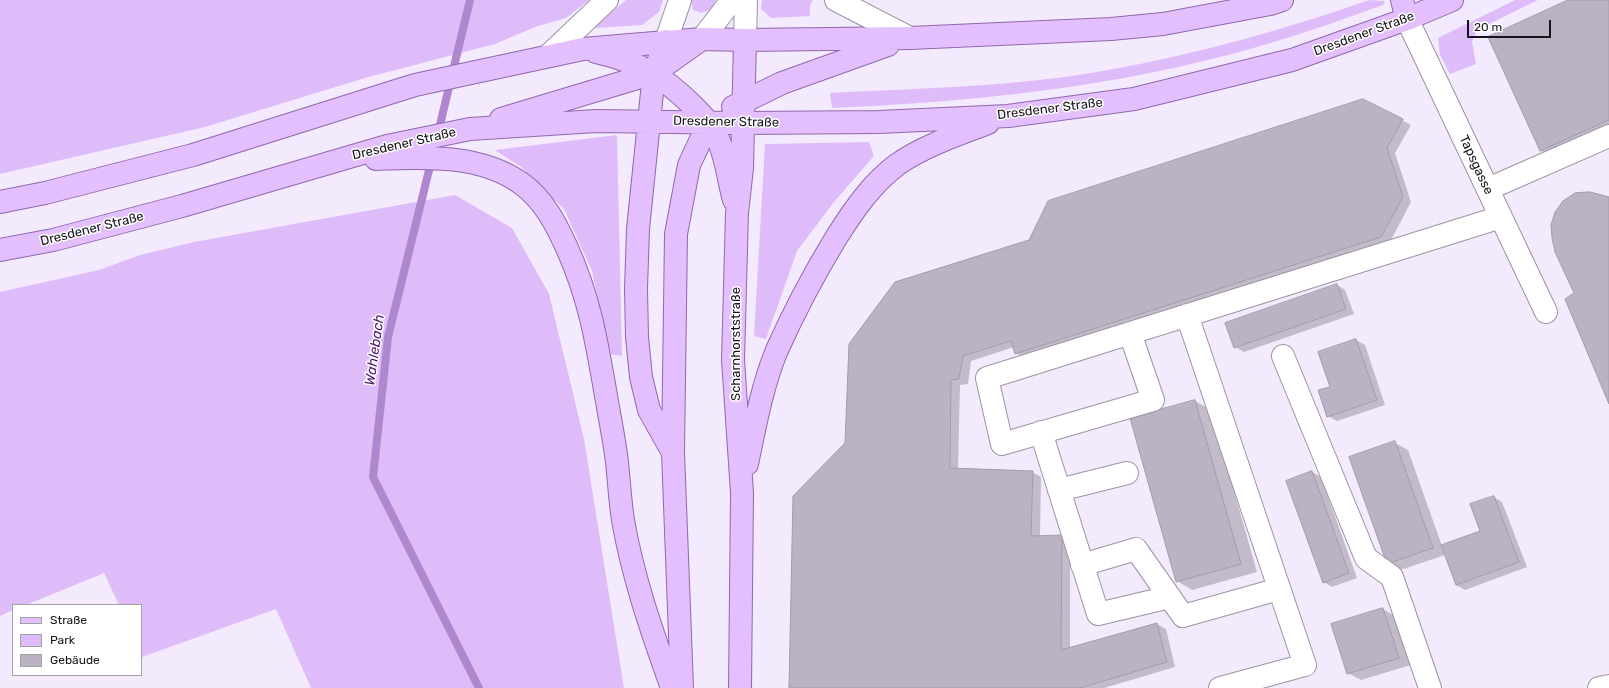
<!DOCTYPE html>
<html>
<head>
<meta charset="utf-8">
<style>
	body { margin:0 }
	#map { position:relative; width:1609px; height:688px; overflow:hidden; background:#f4eafd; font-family:Rubik,sans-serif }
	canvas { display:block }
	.legend { position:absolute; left:12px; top:604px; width:130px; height:72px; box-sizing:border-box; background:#fff; border:1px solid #a2a1a3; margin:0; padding:5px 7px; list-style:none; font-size:12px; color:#17131a }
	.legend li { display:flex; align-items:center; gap:8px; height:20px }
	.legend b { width:20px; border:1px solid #a2a1a3 }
	.scale { position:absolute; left:1467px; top:20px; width:84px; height:18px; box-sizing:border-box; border:2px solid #17131a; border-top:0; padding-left:5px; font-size:12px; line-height:14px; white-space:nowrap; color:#17131a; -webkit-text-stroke:3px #fff; paint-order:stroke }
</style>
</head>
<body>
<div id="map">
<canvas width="1609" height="688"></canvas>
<ul class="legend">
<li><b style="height:5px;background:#e3bffd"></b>Straße</li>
<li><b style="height:11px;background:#debcf9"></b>Park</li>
<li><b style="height:11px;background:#bbb2c4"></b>Gebäude</li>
</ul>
<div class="scale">20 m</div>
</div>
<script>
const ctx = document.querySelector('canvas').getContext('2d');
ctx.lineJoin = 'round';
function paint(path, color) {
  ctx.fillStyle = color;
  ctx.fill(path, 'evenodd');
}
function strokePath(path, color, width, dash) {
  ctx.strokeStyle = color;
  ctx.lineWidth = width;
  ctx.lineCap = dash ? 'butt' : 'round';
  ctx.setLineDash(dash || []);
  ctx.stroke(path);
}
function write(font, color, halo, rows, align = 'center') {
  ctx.font = font + ' Rubik,sans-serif';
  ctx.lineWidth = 3;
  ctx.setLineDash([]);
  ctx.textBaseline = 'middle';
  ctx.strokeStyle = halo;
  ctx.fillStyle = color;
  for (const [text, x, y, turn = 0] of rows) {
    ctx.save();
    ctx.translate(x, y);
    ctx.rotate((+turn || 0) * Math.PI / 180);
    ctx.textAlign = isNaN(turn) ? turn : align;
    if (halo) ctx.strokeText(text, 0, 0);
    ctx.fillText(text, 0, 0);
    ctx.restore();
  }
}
const green = new Path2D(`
	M0,0H589L566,18L535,27L495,44L365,78L205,127L0,174Z
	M626,0H663L659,12L642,25L596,28V25Z
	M691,0H716L711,9L702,13L693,10Z
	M762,0H813L810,6V16L771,18L761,9Z
	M1369,0L1385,1L1383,5C1341,20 1299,35 1257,47C1118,87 975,102 832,108L830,93C923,88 1017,87 1108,70C1197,54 1284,30 1369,0Z
	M1515,0H1538L1477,30L1472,42L1476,64L1450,74L1440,55L1438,38Z
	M617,135L622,356L609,354L592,271L564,209L521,167L495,150Z
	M869,142L874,156L834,202L797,251L766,339L754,336L765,144Z
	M455,195L512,228L549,294L584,439L624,688H311L276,609L142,657L141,605H119L104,573L26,605H13V610L0,616V292L99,270L140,255L194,242Z`);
const shadow = new Path2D(`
	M1570,0H1609V136L1557,160L1541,151L1489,37Z
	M1363,100L1411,125L1395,153L1411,202L1390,242L1025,358L1016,353L1014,347L971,361L968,384L960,385L958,469L1032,472L1041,477L1040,537L1062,536L1070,541V648L1157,624L1166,629L1175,667L1104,688H790L846,444L1029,241Z
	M1337,285L1345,290L1354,314L1244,352L1235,347Z
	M1356,340L1365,345L1385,405L1337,421L1328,416L1332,387Z
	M1195,401L1211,410L1257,572L1192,590L1177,581Z
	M1395,443L1408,450L1442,546L1481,531L1494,497L1502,502L1527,567L1465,590L1456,585L1445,555L1400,570L1387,563Z
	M1312,472L1321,477L1357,578L1332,587L1324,582Z
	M1383,609L1395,616L1411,665L1361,680L1348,673Z`);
const stream = new Path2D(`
	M438,133L470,0
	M432,158L388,337L373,477L479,688`);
const building = new Path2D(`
	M1568,0H1609V120L1540,151L1488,37Z
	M1363,99L1403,119L1387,148L1403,197L1381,237L1015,354L1011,341L963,356L959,379L951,380L950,468L1033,471L1031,536L1062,535L1061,650L1157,623L1167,662L1080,688H789L793,496L845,443L849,344L895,282L1029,240L1048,201Z
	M1590,192L1609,197V404L1565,299L1574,293L1555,252L1552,238L1551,225L1555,212L1563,201L1575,193Z
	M1337,284L1346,309L1234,348L1225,323Z
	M1356,339L1377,400L1327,417L1318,390L1330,387L1318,352Z
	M1195,400L1241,564L1176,582L1130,418Z
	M1395,441L1433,548L1387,564L1349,457Z
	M1312,471L1349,573L1323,583L1286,481Z
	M1494,496L1519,562L1456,585L1441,545L1480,531L1470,504Z
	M1383,608L1399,658L1347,674L1331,624Z`);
const minor = new Path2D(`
	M836,0L910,38
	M1407,19L1546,312
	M702,39L732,0
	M745,40L746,0
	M666,41L680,0
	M548,56L607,0
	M1488,189L1609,136
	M1187,315L1305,665L1220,688
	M1130,333L1153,400L1002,444L987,378L1501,217
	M1283,356L1366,558L1392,577L1430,688
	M1041,432L1098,614L1170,597
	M1059,490L1127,473
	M1082,565L1136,549L1183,616L1279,589
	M1599,688L1609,686`);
const major = new Path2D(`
	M1402,0L1407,19
	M666,41L654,73L638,229L636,289L637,337L641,377L649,410L672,451
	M596,52C637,61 663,76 693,106C702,115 710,123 716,135C726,154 728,179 734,200
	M733,107L782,83L888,45
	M501,119L654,73L702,39
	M376,159C425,157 481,154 522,184C544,200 556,224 567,248C589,297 596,338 605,390C609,414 614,438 617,462C619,481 620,501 623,520C633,578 652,632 672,688
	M0,202L45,193L193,155L415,85L583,49L702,39L745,40L910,38L1111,29L1163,24L1270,4L1282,0
	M0,250L53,240L182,206L387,146L470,129L596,121L744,123L879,122L1008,116L1134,99L1292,60L1407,19L1452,0
	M747,464C755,426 762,386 777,350C794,312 814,274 836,238C853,211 872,183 898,164C924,146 959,134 988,123
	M682,688L673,452L676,234L689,165L709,122
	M740,688L742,493L733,360L737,213L742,168L745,40`);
const streetNames = [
	["Dresdener Straße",1364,34,-20],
	["Dresdener Straße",1050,109,-7],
	["Dresdener Straße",726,122,1],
	["Dresdener Straße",404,144,-13],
	["Tapsgasse",1476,165,65],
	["Dresdener Straße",92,229,-14],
	["Scharnhorststraße",736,344,-90]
];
const waterNames = [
	["Wahlebach",375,350,-82]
];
paint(green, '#debcf9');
paint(shadow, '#0003');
strokePath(stream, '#af87ce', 8);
paint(building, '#bbb2c4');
strokePath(building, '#a39aab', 1);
strokePath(minor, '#9c93a4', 24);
strokePath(major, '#8f68ad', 24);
strokePath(minor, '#fff', 22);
strokePath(major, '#e3bffd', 22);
write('13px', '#17131a', '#fff', streetNames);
write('italic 14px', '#4d186c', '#fff', waterNames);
</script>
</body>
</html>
